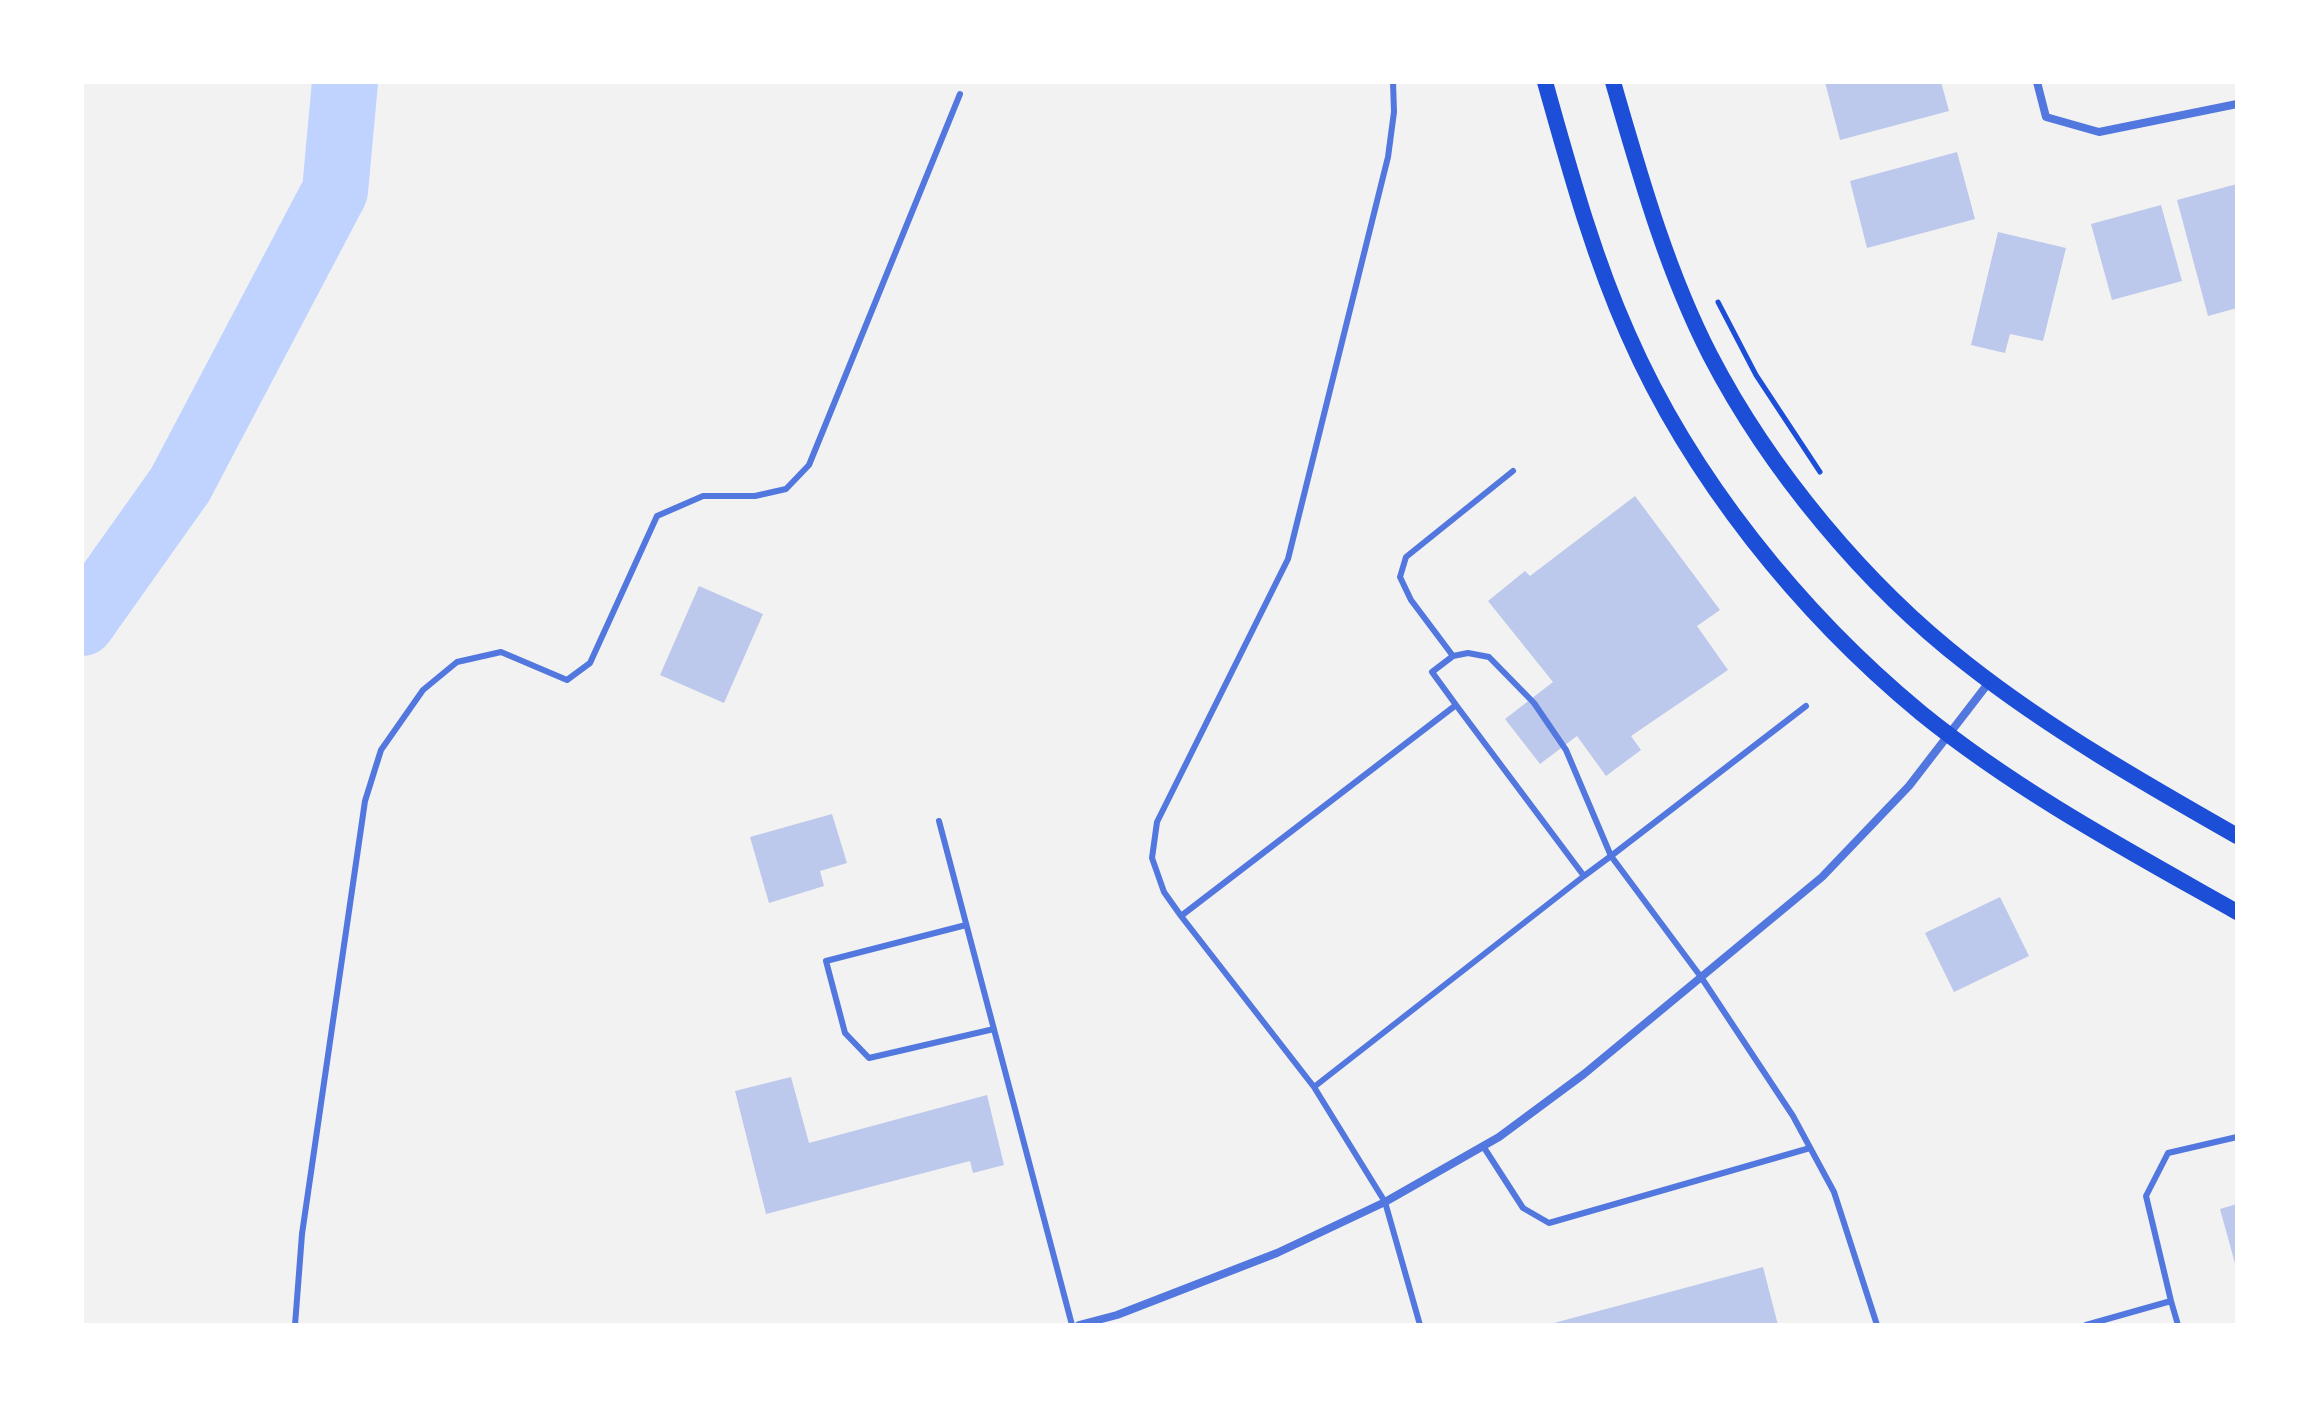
<!DOCTYPE html>
<html>
<head>
<meta charset="utf-8">
<style>
	body { margin:0 }
	#map { position:relative; width:2319px; height:1407px; overflow:hidden; background:#f2f2f2; font-family:Poppins,sans-serif }
	canvas { display:block }
	.frame { position:absolute; inset:0; border:84px solid #fff; pointer-events:none }
</style>
</head>
<body>
<div id="map">
<canvas width="2319" height="1407"></canvas>
<div class="frame"></div>
</div>
<script>
const ctx = document.querySelector('canvas').getContext('2d');
ctx.lineJoin = 'round';
function strokePath(path, color, width, dash) {
  ctx.strokeStyle = color;
  ctx.lineWidth = width;
  ctx.lineCap = dash ? 'butt' : 'round';
  ctx.setLineDash(dash || []);
  ctx.stroke(path);
}
function paint(path, color) {
  ctx.fillStyle = color;
  ctx.fill(path, 'evenodd');
}
const river = new Path2D(`
	M82,623L180,485L335,191L345,82`);
const building = new Path2D(`
	M1825,82H1941L1949,111L1840,140Z
	M1957,152L1975,219L1867,248L1850,181Z
	M2237,184V308L2208,316L2177,200Z
	M2161,205L2182,281L2112,300L2091,224Z
	M1998,232L2066,248L2043,341L2010,334L2005,353L1971,345Z
	M1635,496L1720,610L1697,626L1728,670L1631,736L1641,750L1606,776L1577,736L1540,764L1505,719L1553,682L1488,601L1525,571L1530,576Z
	M699,586L763,614L724,703L660,675Z
	M832,814L847,863L820,871L824,886L769,903L750,837Z
	M2000,897L2029,956L1954,992L1925,933Z
	M791,1077L809,1143L987,1095L1004,1165L973,1173L970,1161L766,1214L735,1091Z
	M2237,1204V1267H2236L2220,1209Z
	M1763,1267L1778,1325H1550V1324Z`);
const path = new Path2D(`
	M1718,302L1756,375L1820,472`);
const service = new Path2D(`
	M1453,656L1468,653L1489,657L1534,703L1566,750L1611,856L1806,706
	M1456,705L1432,672L1453,656L1411,600L1400,577L1406,557L1513,471
	M939,821L1072,1325
	M1181,916L1164,892L1152,858L1157,822L1288,559L1388,157L1394,112L1393,82
	M966,925L826,961L845,1033L869,1058L994,1029
	M1314,1087L1584,876
	M1483,1146L1523,1208L1549,1223L1810,1148
	M2171,1301L2178,1325
	M295,1325L302,1234L365,801L381,750L423,690L457,662L501,652L567,680L590,663L657,516L703,496H755L786,489L809,465L960,94
	M1420,1325L1385,1202L1314,1087L1181,916L1456,705L1584,876L1611,856L1701,977L1793,1116L1834,1192L1877,1325
	M2086,1325L2171,1301L2146,1196L2168,1153L2237,1137`);
const minor = new Path2D(`
	M2037,82L2046,117L2099,132L2237,104
	M1079,1325L1117,1315L1277,1253L1385,1202L1499,1137L1584,1074L1822,877L1909,786L1990,681`);
const secondary = new Path2D(`
	M1545,82C1569,167 1592,253 1628,334C1691,478 1800,613 1921,713C2017,791 2129,851 2237,912
	M1613,82C1640,175 1666,269 1710,355C1769,469 1865,585 1967,664C2051,730 2144,783 2237,836`);
strokePath(river, '#bfd3fe', 66);
paint(building, '#bdc9ec');
strokePath(path, '#1d4ed8', 5);
strokePath(service, '#5277de', 6);
strokePath(minor, '#5277de', 8);
strokePath(secondary, '#1d4ed8', 16);
</script>
</body>
</html>
